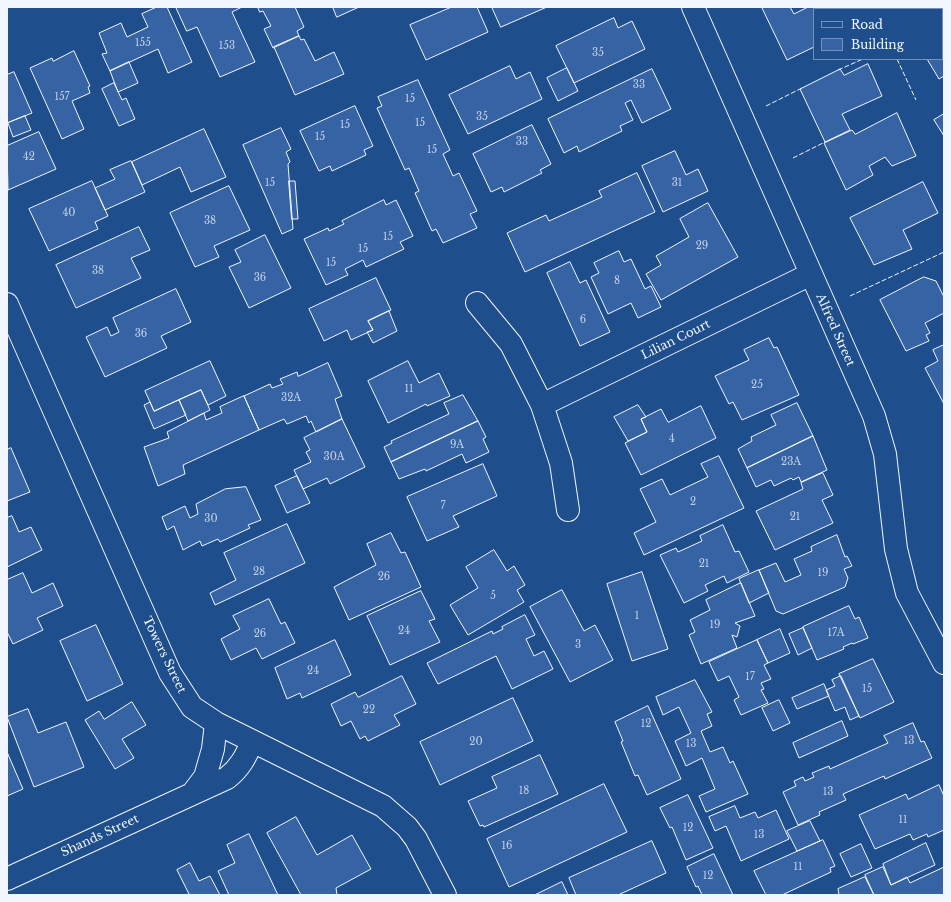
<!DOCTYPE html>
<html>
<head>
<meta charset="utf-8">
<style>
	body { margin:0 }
	#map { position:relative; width:951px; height:902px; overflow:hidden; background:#1f4e8c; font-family:"Libre Baskerville",serif }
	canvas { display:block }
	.frame { position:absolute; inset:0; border:8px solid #f2f6ff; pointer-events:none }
	.legend { position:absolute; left:813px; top:8px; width:130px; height:52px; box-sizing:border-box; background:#1f4e8c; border:1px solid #7391ba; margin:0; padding:5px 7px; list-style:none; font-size:12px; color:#f2f6ff }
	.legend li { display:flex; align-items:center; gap:8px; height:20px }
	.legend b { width:20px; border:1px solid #7391ba }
</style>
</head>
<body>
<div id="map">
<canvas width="951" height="902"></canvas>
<div class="frame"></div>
<ul class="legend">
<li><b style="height:5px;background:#1f4e8c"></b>Road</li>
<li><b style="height:11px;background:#3563a3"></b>Building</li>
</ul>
</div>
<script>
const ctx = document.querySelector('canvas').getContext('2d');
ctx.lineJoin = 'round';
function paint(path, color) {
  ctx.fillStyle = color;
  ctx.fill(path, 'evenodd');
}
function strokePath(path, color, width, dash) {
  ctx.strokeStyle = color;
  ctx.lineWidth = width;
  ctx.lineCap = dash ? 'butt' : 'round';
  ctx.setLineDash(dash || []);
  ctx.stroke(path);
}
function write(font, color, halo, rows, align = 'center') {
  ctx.font = font + ' "Libre Baskerville",serif';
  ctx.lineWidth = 3;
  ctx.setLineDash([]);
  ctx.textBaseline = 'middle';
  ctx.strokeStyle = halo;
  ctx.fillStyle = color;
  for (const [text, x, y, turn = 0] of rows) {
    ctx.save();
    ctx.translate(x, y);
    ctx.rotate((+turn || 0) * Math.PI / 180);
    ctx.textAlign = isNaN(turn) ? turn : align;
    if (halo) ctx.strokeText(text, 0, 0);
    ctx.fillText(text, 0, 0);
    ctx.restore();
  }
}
const building = new Path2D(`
	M157,7H167L192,62L168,73L158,49L110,71L102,54L107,53L99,33L121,23L127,37L148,27L142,14Z
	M176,7H242L232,12L255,62L220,77L197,27L187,31Z
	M258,7H295L304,27L297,31L299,36L273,48L264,29L271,26L263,11L260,12Z
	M333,7H359L337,17Z
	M452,7H477L488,32L426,60L410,25Z
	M492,7H547L501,27Z
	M764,7H790L794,14L808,7H847L848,9H814V47L787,60L762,8Z
	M898,7H920L917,9H899Z
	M944,7V76L939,79L927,59H942V9H939Z
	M614,18L618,28L632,21L645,49L574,83L556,46Z
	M299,36L301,40L304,39L315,61L334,52L344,74L295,95L274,47Z
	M74,51L90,86L88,87L90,93L72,101L84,129L62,139L30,68L52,58L53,61Z
	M129,62L138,83L118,92L110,71Z
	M868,64L882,96L842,114L850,130L825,142L800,89L840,69L844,75Z
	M510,66L516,79L530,72L542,99L468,134L449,95Z
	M567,68L578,91L558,101L547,78Z
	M652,69L671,109L642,123L631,100L625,103L633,120L620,126L622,131L579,152L577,146L564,153L548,119Z
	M14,72L32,113L7,123V75Z
	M418,80L450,150L443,154L453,176L459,173L477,211L470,214L477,228L443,243L436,229L432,231L415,193L419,191L409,168L405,170L377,108L382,106L378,97Z
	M114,83L122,100L126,98L135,119L119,126L102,89Z
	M355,106L373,146L364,150L366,155L332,171L330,166L319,171L300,131Z
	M897,113L916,156L892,166L885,157L869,166L873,175L846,190L824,143L852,130L855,134Z
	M944,114V136L934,120Z
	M25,116L31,130L13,137L8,123Z
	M532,125L551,164L540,170L542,173L504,192L502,187L491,192L473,154Z
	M281,128L291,149L286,152L290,162L288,164L293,229L282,234L243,145Z
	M204,129L226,177L191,192L180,167L142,185L132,162Z
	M39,132L56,169L8,190L7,146Z
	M675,151L686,175L698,169L708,191L663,212L642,166Z
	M131,161L145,192L105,210L95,188L115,179L110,170Z
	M637,173L655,212L525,272L507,233L546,215L549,221L602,197L599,191Z
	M92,181L108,216L95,222L98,229L49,251L29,209Z
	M289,181H295L298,219H292Z
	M923,182L938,213L903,230L912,249L874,265L850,218Z
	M229,186L250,230L214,246L219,257L195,267L170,213Z
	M384,200L386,205L396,200L413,236L400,242L404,249L366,267L363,260L345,269L348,275L326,285L304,239L328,228L329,231L344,224L342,221Z
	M708,203L738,257L661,300L646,274L661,265L656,256L689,237L680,219Z
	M139,227L150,250L131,258L141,278L76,308L56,265Z
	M265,235L291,288L249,308L229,267L241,262L235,250Z
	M619,251L624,262L631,259L645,289L651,286L661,307L638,318L631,303L608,314L591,277L599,273L594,263Z
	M570,262L580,283L586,280L610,332L580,346L547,273Z
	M924,277L936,281L944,297V313L925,323L930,333L926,335L929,341L906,351L880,300Z
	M376,278L391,310L368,321L373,330L351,340L347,330L324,341L309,309Z
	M176,289L191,322L161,336L167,348L105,377L86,337L107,327L111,336L119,332L113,318Z
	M389,311L397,331L373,343L367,332L373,330L368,321Z
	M769,338L774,348L777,347L799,395L742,420L733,402L729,404L715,376L749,360L744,350Z
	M944,345V404L925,368L938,361L933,350Z
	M210,361L226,396L208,405L201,390L154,411L145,391Z
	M408,361L419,383L439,373L450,396L427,406L426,404L388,423L368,381Z
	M328,363L342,396L335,399L342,419L316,432L311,421L309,423L306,416L287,424L284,419L259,430L244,396L270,384L272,388L283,384L280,379L297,372L298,376Z
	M201,390L210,410L188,421L179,400Z
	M463,395L478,421L391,462L384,447L392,443L391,441L449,414L444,403Z
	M244,396L259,430L183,465L185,474L158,486L144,447L169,438L167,432L204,413L206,420L222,413L220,407Z
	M179,400L186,415L154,429L144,405L150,402L154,411Z
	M797,403L813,436L747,468L738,449L752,441L751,437L776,425L771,415Z
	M638,405L646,417L641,419L647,432L628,441L614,417Z
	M701,406L716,438L641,475L625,443L647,432L641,419L661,409L668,422Z
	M342,419L365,467L330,484L327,478L303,489L294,470L311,462L306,452L310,450L304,438Z
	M478,421L486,437L483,439L489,452L466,463L462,454L426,471L425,469L399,479L391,462Z
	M813,436L827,470L801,482L799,477L793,480L791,478L774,486L771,480L756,487L747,468Z
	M11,448L30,492L7,501V450Z
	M719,456L744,508L644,555L634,533L656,522L640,489L662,479L670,495L708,477L701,464Z
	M483,464L497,496L453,516L459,527L427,541L407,497Z
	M823,473L833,495L822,500L833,523L775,550L756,511L803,489L801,483Z
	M297,476L310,503L287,513L275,486Z
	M246,487L261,520L248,525L250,528L220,542L218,539L202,546L200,541L183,550L174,526L167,530L162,517L185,506L190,518L198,514L196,504L225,489Z
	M12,516L19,532L31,527L42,550L7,567V518Z
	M287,524L305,563L215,605L210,593L236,580L224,553Z
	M723,525L735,552L739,551L749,572L727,583L724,576L705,585L708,591L684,603L660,555L676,548L678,552L702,541L700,536Z
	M391,533L401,553L405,552L421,587L349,620L334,587L376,565L367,544Z
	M837,535L845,557L847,556L852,566L844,569L848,578L845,587L783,614L776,611L759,570L776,563L785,582L801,575L794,559L812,551L811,547Z
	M494,550L507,571L514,566L525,585L517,590L524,602L468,635L450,605L478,588L466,567Z
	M759,570L769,593L749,603L739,579Z
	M642,572L668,649L632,661L607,584Z
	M23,573L32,593L53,583L63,606L37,618L43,630L13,644L7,632V580Z
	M741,583L755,616L735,623L740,626L737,637L732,635L737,648L701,664L689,635L695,632L690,620L710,610L706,600Z
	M562,590L584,631L595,625L613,660L570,682L530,607Z
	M421,591L435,619L429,621L440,642L390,665L367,616Z
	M269,599L281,624L285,622L295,643L262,659L256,648L231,660L221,639L240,629L233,616Z
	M849,606L855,619L859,617L868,638L853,644L852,643L843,647L844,649L817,660L803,627Z
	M525,615L535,635L526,639L534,656L544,651L553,669L512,689L496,656L438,684L427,663L492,631L493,634L503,629L502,627Z
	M96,625L123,684L87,701L60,641Z
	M803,628L812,648L798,655L789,634Z
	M780,629L790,653L768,663L757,640Z
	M335,640L351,675L302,698L300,693L287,699L275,668Z
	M757,640L768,663L764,665L771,679L761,683L764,689L761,690L768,703L741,715L734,700L739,697L729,676L718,681L709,662Z
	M873,659L894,702L860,718L839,674Z
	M402,676L416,704L394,715L400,725L368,741L365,736L360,739L351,721L341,726L331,704L355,692L358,697Z
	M841,676L859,716L850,720L845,707L835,711L826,690L835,686L832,680Z
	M695,680L712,712L707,714L712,726L701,731L710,752L723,747L730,763L733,761L748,794L706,812L699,796L715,789L702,758L686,766L675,741L691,733L679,707L663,715L656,697Z
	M824,684L829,696L797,709L792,698Z
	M513,698L533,741L440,785L420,742Z
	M779,700L790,723L773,731L762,708Z
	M132,702L146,725L122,739L134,758L115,769L85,720L99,711L104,719Z
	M648,706L681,779L647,795L638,775L635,776L621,742L623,741L615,722Z
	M28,709L38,733L66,722L84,767L34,787L7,717Z
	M842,721L848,736L799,758L793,743Z
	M913,723L921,742L924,741L932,758L885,779L884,776L843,794L846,800L819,812L820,815L798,825L783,792L796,786L794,781L803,777L805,781L814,777L812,773L829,766L830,769L888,743L884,736Z
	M7,752L23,789L7,796Z
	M540,755L558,794L484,827L483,825L480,826L468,801L497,788L492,777Z
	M604,784L627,832L509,887L487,839Z
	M939,785L944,796V830L928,837L927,834L913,840L910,834L875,849L859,815L906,794L908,799Z
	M688,795L713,848L686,860L672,827L670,828L660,808Z
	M735,806L740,818L755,812L758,818L776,810L789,839L741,861L726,826L715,831L709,817Z
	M296,817L317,855L352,835L371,869L336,888L337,895H301L267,833Z
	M810,821L820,841L797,851L787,831Z
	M249,834L278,895H229L218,871L235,863L227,845Z
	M823,840L835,866L830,868L831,872L782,895H766L754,871Z
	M652,841L666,873L618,895H576L569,878Z
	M926,843L935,865L891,885L883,864Z
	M861,844L872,868L851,877L840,854Z
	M714,854L733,895H702L698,886L696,887L687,867Z
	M190,863L199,881L210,876L220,895H186L189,894L177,870Z
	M883,867L891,885L907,877L910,883L944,867V895H874L865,875Z
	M865,877L874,895H839L838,889Z
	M562,882L568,895H535Z`);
const street = new Path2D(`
	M693,7L874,416L885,454L896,549L907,593L944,663
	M477,303L511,344L542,405L561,463L568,510
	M7,304L170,673L192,707L216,723L383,806L407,827L416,839L445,895
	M542,405L811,274
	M192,794L205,777L213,749L216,723
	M7,879L227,778C240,768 246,756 252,742`);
const fence = new Path2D(`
	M897,59L916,100
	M838,70L863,59
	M766,106L802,88
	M793,158L825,142
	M850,296L944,252`);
const numberNames = [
	["155",143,43],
	["153",227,46],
	["35",598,53],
	["33",639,85],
	["157",62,97],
	["15",410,99],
	["35",482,117],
	["15",420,123],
	["15",345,125],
	["15",320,137],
	["33",522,142],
	["15",432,150],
	["42",29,157],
	["15",270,183],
	["31",677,183],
	["40",69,213],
	["38",210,221],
	["15",388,237],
	["29",702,246],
	["15",363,249],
	["15",331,263],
	["38",98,271],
	["36",260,278],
	["8",617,281],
	["6",583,320],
	["36",141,334],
	["25",757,385],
	["11",409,389],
	["32A",291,398],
	["4",672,439],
	["9A",457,445],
	["30A",334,457],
	["23A",791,462],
	["2",693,502],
	["7",443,506],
	["21",795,517],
	["30",211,519],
	["21",704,564],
	["28",259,572],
	["19",823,573],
	["26",384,577],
	["5",493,596],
	["1",637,616],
	["19",715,625],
	["24",404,631],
	["17A",836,633],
	["26",260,634],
	["3",578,645],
	["24",313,671],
	["17",750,677],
	["15",867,689],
	["22",369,710],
	["12",646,724],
	["13",909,741],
	["20",476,742],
	["13",691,744],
	["18",524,791],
	["13",828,792],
	["11",903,820],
	["12",688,828],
	["13",759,835],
	["16",507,846],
	["11",798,867],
	["12",708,876]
];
const streetNames = [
	["Alfred Street",835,330,66],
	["Lilian Court",676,340,-26],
	["Towers Street",164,655,64],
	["Shands Street",100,836,-25]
];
paint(building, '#3563a3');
strokePath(building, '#f2f6ff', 1);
strokePath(street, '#f2f6ff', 24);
strokePath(street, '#1f4e8c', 22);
strokePath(fence, '#f2f6ff', 1, [5, 2]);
write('10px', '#c3d1e8', null, numberNames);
write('12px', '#f2f6ff', '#1f4e8c', streetNames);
</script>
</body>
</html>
